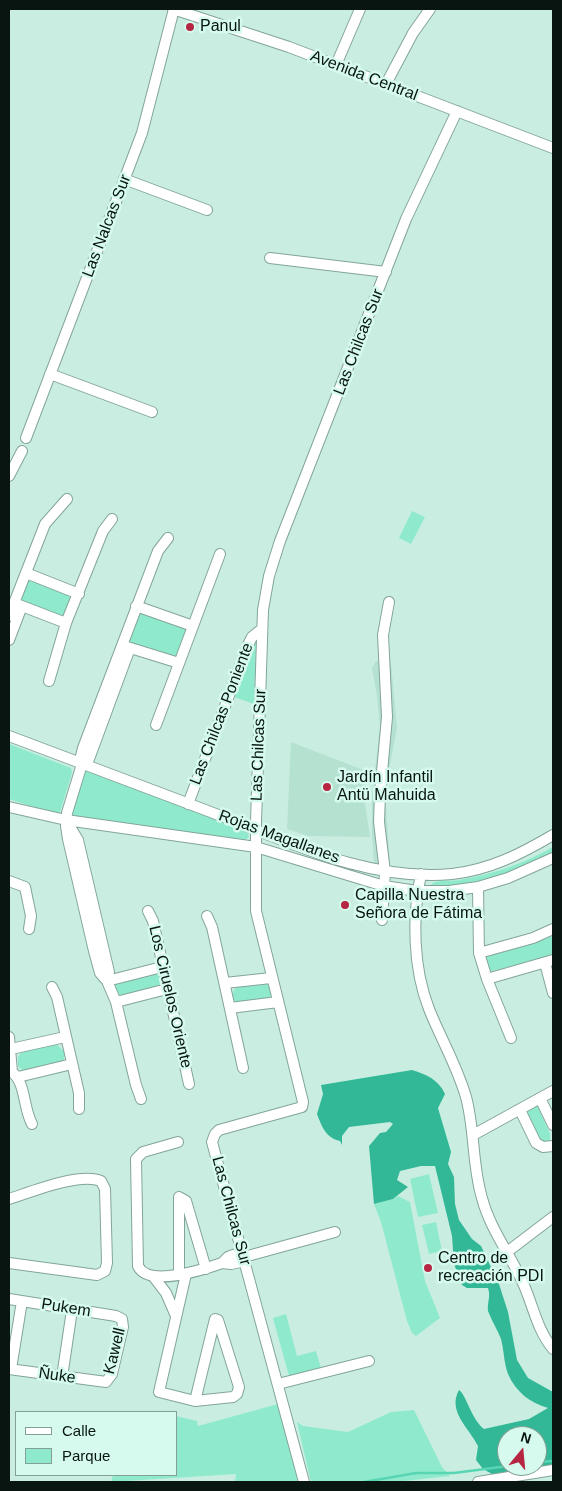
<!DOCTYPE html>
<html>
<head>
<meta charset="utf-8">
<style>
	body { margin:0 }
	#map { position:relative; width:562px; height:1491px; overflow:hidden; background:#c9eee1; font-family:Helvetica,sans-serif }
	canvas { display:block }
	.frame { position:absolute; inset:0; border:10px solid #081511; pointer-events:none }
	.legend { position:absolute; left:15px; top:1411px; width:162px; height:65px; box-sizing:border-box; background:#d6fbee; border:1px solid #849f96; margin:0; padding:6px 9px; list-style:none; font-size:15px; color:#081511 }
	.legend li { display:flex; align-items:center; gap:10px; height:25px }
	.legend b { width:25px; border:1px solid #849f96 }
	.north { position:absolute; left:497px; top:1426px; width:50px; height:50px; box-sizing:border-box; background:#d6fbee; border:1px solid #849f96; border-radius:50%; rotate:17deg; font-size:14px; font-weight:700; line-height:20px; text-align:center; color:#081511 }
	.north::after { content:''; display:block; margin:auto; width:18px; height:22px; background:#b62541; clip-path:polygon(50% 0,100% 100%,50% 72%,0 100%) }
</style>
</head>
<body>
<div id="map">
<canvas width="562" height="1491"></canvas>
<div class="frame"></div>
<ul class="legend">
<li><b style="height:6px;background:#fff"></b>Calle</li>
<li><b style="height:14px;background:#8feacd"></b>Parque</li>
</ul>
<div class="north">N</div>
</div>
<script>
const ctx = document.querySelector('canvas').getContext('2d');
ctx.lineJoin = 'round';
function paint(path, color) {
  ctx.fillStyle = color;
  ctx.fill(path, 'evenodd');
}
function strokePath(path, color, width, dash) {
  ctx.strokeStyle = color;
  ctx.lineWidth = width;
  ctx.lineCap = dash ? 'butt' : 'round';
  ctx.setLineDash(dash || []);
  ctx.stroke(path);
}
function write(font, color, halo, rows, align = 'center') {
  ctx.font = font + ' Helvetica,sans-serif';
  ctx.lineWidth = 5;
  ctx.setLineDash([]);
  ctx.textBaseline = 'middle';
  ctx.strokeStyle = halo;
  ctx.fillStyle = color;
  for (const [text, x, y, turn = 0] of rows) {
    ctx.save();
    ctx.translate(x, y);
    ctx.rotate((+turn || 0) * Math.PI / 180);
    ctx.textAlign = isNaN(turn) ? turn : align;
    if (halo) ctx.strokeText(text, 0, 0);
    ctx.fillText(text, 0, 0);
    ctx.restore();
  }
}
const built = new Path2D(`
	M376,661L391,663L397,728L385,791L390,867L374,863L372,835V797L380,727L377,696L372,668Z
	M291,742L366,771L365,804L370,837L308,836L287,829Z`);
const green = new Path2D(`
	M412,511L425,517L411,544L399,538Z
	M29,579L73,595L65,618L20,602C18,593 22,585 29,579Z
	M142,613L185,629L186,631L177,658L131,644L129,640L138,616Z
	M253,644H256L254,704L234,697Z
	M9,744L71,768L72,773L60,812L56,814L9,799Z
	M86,771L247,831L249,837L244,841L70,815Z
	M553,847V854C529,864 453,898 430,886C435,878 450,882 459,880C493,874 523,864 553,847Z
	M553,936V955L488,972L485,956L487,955L525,946Z
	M160,972L164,986L122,997L116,990L115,983Z
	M265,983L269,986L272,993L269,999L237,1003L233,999V991L237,987Z
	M56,1044L65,1052L63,1063L23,1071L18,1066V1057L22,1051Z
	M537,1105L550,1134V1142L544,1143L539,1140L525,1113L528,1107Z
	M429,1174L438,1213L418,1217L410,1179Z
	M398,1196L410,1202L425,1281L440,1318L416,1336L412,1333L407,1321L381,1222L374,1204L393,1199Z
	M436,1222L442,1251L429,1254L422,1225Z
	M286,1314L297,1356L316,1351L321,1368L289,1376L273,1318Z
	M278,1404L298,1482H235L236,1474L111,1482L113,1475H176V1416L197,1421L198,1426Z
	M414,1410L442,1467L450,1476L395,1482H311L297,1422L303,1426L348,1432L391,1412Z`);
const forest = new Path2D(`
	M412,1070C427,1075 438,1079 445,1094L438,1108L451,1152L448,1164L454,1177L455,1204L459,1220L472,1239L481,1246L499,1284L508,1312L517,1360L528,1378L553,1392V1468L494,1475L483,1469L476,1460L478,1446C469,1428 447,1411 459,1390C466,1394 471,1419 484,1429L529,1419L548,1408C530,1403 516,1392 508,1374C504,1364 504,1350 501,1339C498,1331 490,1317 488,1311C487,1302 491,1297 488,1288H467L462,1285L454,1264L452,1236L435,1166H421L400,1171L397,1180L408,1187L393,1199L374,1204L369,1146L380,1133L386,1132L393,1124L390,1122L349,1127L342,1136V1145L340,1141C326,1138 322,1127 317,1114L323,1094L321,1085ZM507,1436H537V1466H507Z`);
const stream = new Path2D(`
	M537,1462L553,1461
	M364,1482L416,1473H454L508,1466`);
const minor = new Path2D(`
	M173,9L289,47L553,148
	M336,65L360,9
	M386,84L413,33L430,9
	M124,179L207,210
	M270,258L386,272
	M50,374L152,412
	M26,438L142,133L174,9
	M9,476L22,451
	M26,573L79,594
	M14,603L66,623
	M136,606L193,626
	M9,616L45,524L67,499
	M9,640L22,606
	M124,646L179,663
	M49,681L66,623L103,531L112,519
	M156,725L220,554
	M9,736C75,761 142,786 208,811C285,840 367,882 452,874C489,870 521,854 553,835
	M82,764L89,759L130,648
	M188,804L248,645L252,637L262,629
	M9,807L66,820L256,847L384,886L417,891H449L478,887L508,878L553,858
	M66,820L78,840L109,972L107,981
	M421,874C412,917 413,968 429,1009C441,1039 457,1066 466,1097C475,1130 472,1165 482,1198C490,1229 510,1254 523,1283C533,1305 537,1330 553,1349
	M9,881L25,887L31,916L29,929
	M478,887L479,953L487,979L511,1038
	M148,911L153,921L189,1084
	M207,916L212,927L243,1068
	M382,920L385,872L379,822L380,794L387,717L383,635L389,602
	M479,953L533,938L553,929
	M545,963L553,993
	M487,979L553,960
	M107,981L162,967
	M225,983L271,978
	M52,987L57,997L79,1093V1109
	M116,1002L167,989
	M230,1008L278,1002
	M9,1037L12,1072C26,1083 23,1108 32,1124
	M11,1049L65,1037
	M18,1077L72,1064
	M540,1098L553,1125
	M141,1099L136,1085L116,1002L107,981L100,973L94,951L68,839L66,826L67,813L82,764L81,756L83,748L158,551L168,538
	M520,1110L536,1143L543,1147L553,1146
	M473,1135L553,1091
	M178,1142L143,1152L136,1159L138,1266C148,1288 205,1269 222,1263
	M9,1199C31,1192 80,1172 101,1181L105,1189L107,1263L105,1271L97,1275L9,1263
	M242,1252L228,1257L222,1263L231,1264L245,1261
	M507,1252L553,1217
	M244,1257L335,1232
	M186,1274L159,1392L195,1401L233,1397L237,1394L239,1387L218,1320L215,1319L195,1401
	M179,1275V1197L186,1201L206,1269
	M153,1276L166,1293L176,1316
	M9,1299L116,1316L122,1319L123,1327L112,1374L106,1382L9,1369
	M11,1369L22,1301
	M62,1377L72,1310
	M278,1384L369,1361
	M304,1482L212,1142L215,1134L219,1130L302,1107L303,1102L256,911V822L263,610L269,576L280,541L406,219L457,111
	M478,1482L553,1470`);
const markers = [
	[190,27,5,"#b62541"],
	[327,787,5,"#b62541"],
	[345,905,5,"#b62541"],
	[428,1268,5,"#b62541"]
];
const poiNames = [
	["Panul",200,27],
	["Jardín Infantil",337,778],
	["Antü Mahuida",337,796],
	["Capilla Nuestra",355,896],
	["Señora de Fátima",355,914],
	["Centro de",438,1259],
	["recreación PDI",438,1277]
];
const streetNames = [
	["Avenida Central",364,76,21],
	["Las Nalcas Sur",107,226,-69],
	["Las Chilcas Sur",359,342,-69],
	["Las Chilcas Poniente",222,714,-69],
	["Las Chilcas Sur",259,745,-88],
	["Rojas Magallanes",279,837,20],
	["Los Ciruelos Oriente",170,997,77],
	["Las Chilcas Sur",231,1211,75],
	["Pukem",66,1308,9],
	["Kawell",115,1351,-76],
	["Ñuke",57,1376,8]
];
paint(built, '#b5e1d1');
paint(green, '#8feacd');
paint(forest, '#32b897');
strokePath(stream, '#58d6b3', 2.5);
strokePath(minor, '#83a599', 12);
strokePath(minor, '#fff', 10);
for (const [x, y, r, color] of markers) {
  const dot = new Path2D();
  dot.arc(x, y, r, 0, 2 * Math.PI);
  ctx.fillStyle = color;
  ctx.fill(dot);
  strokePath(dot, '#d6fbee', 2);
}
write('16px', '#081511', '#d6fbee', poiNames, 'left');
write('16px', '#081511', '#d6fbee', streetNames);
</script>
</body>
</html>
